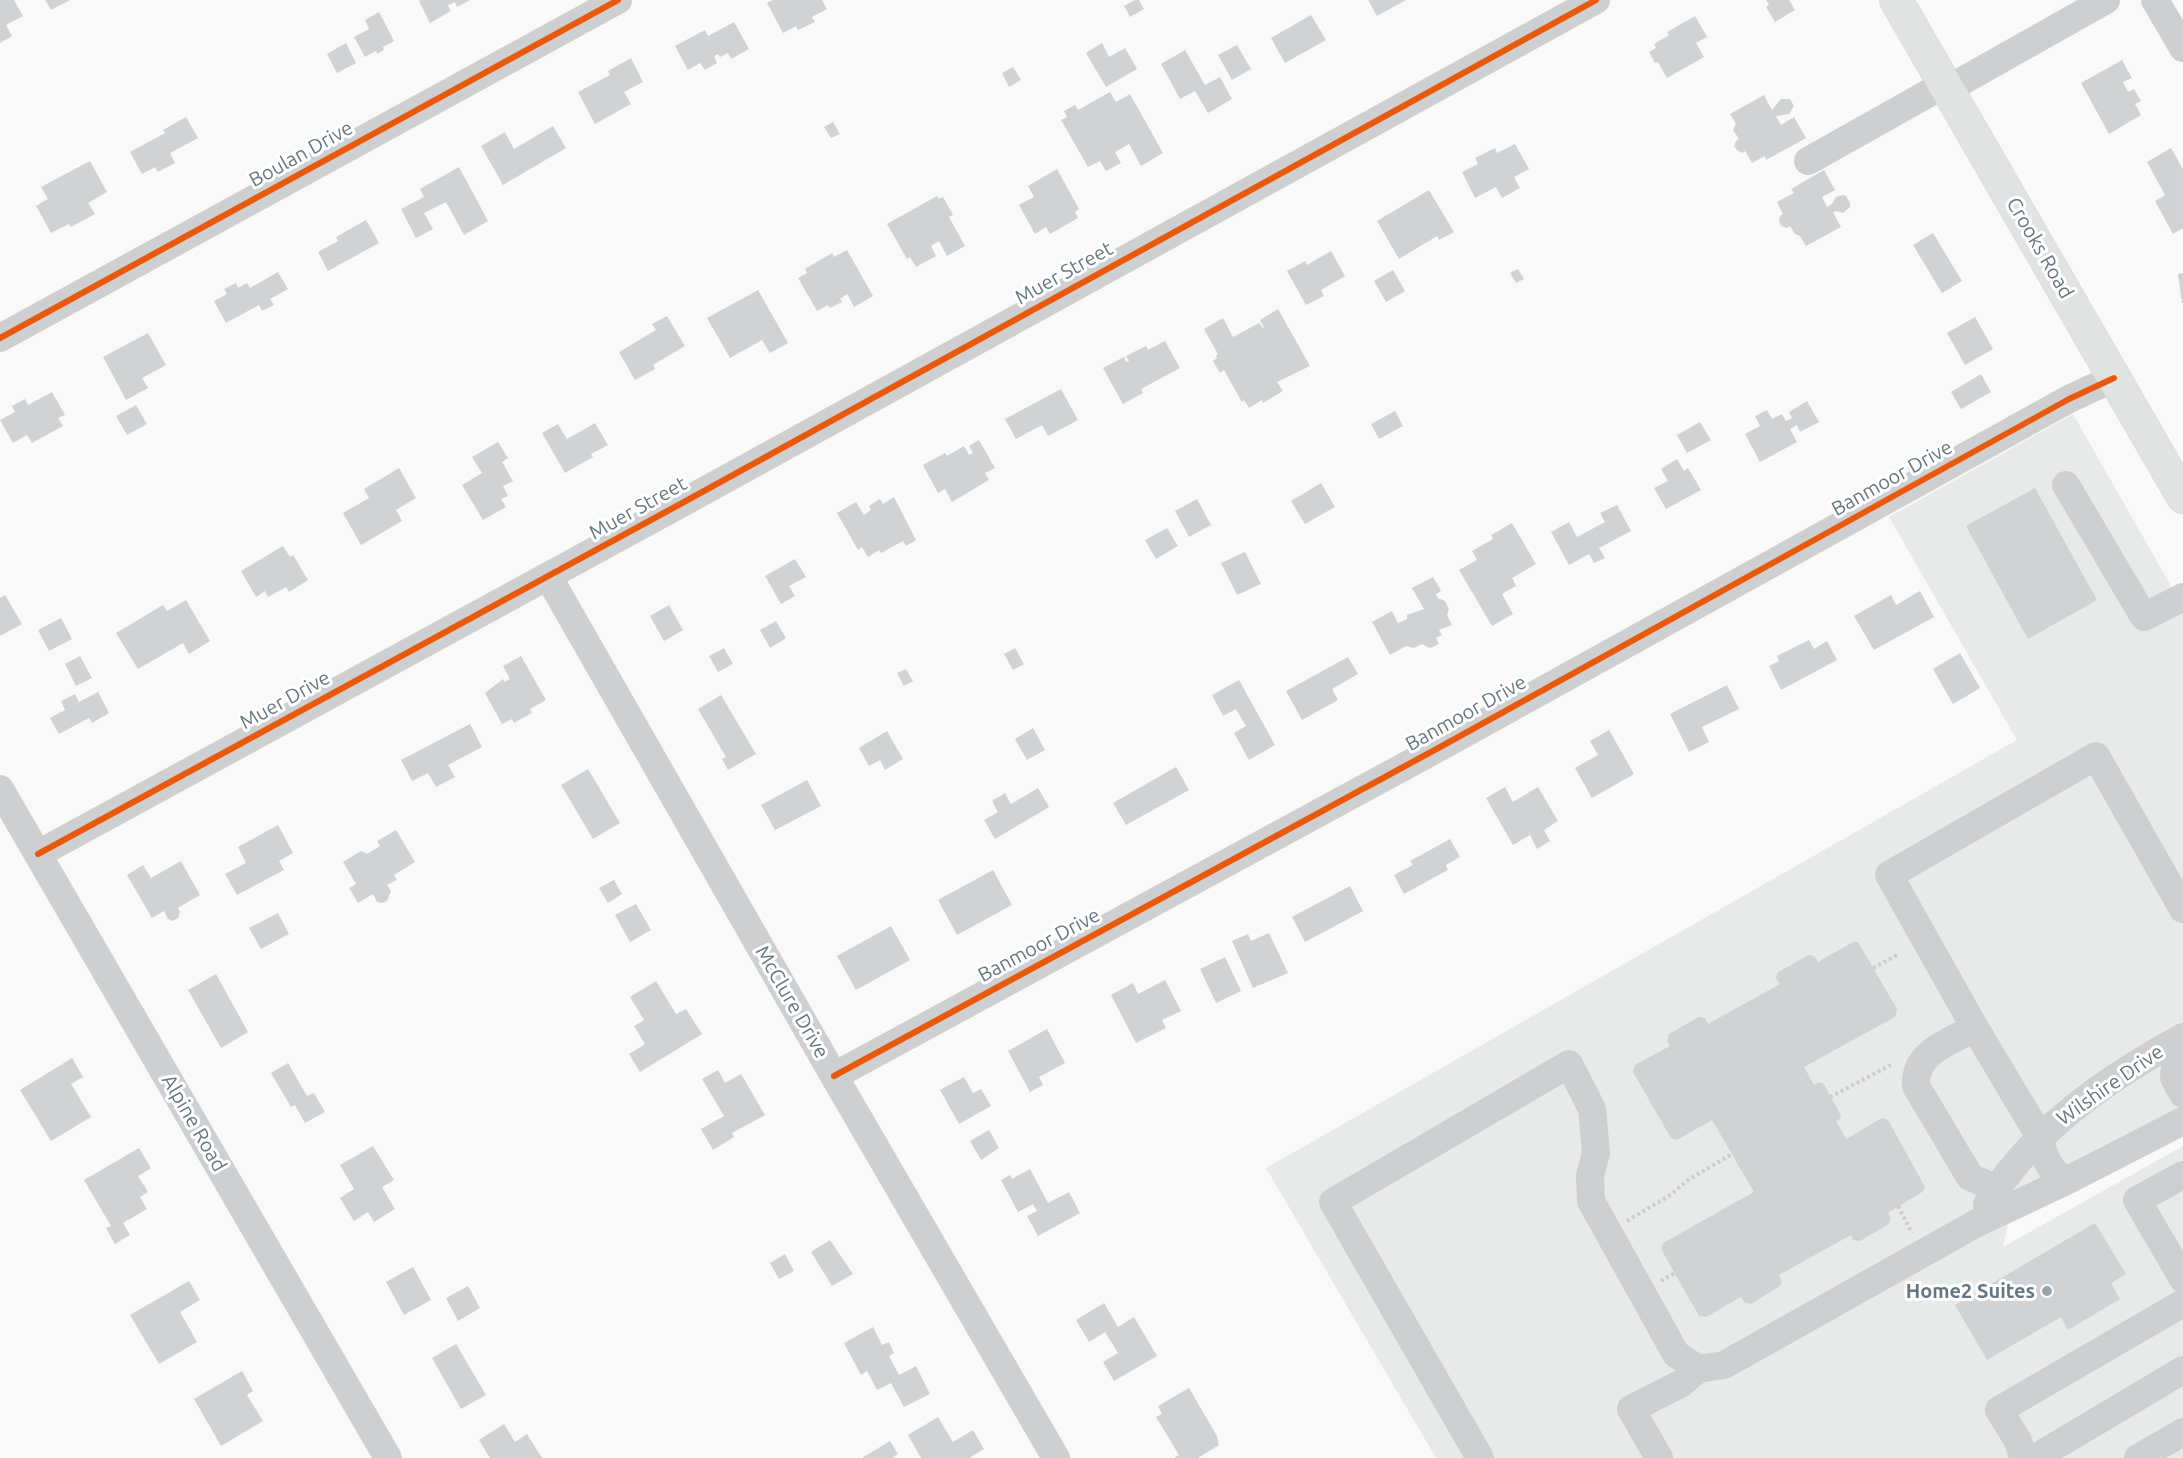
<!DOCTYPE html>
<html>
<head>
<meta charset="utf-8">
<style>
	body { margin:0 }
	canvas { display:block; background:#f9f9f9 }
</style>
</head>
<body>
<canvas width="2183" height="1458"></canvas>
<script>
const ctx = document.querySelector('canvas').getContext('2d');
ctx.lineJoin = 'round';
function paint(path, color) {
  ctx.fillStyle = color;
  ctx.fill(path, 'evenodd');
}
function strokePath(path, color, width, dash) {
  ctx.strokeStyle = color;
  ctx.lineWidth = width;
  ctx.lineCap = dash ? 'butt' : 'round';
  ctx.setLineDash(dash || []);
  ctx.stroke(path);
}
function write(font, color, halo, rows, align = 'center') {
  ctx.font = font + ' Ubuntu,sans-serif';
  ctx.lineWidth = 6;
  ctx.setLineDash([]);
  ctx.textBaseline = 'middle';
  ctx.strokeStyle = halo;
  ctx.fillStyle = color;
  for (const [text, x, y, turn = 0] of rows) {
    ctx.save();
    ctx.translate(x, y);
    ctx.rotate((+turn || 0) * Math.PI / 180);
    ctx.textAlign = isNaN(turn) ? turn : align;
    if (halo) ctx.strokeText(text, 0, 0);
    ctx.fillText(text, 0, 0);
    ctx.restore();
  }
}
const built = new Path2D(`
	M2073,414L2183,607V1107L2015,1191L2003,1247L2183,1146V1458H1436L1266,1168L2017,740L1889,517Z`);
const building = new Path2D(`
	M0,0H14L23,16L6,25L12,36L0,43Z
	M45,0H70L51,10Z
	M421,0H470L457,7L455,2L448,5L451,11L430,23L419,1Z
	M773,0H822L827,9L812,17L815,22L798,30L796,26L783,33L767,3Z
	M1135,0H1139L1144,9L1130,17L1124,6Z
	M1368,0H1406L1377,16Z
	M1766,0H1789L1795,10L1775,22L1766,7L1769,5Z
	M379,12L394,41L383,47L384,50L377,54L376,51L365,57L354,37L369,29L365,20Z
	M1311,15L1326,40L1285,63L1271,38Z
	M1695,16L1707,37L1696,43L1704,57L1667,78L1658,62L1655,63L1649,52L1656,48L1654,44L1669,35L1667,32Z
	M734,22L749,49L731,59L728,53L720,57L718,54L714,56L717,63L705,70L700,63L688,70L675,46L705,30L708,36Z
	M346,43L356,63L337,73L327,54Z
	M1102,43L1109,57L1125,48L1137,69L1106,87L1086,53Z
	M1237,45L1251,69L1232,80L1218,55Z
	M1185,50L1205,85L1220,77L1232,99L1208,113L1195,91L1180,99L1161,64Z
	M631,58L643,82L624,92L631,104L595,124L578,92L610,75L608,71Z
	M2122,60L2132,78L2123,82L2128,92L2134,89L2141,101L2135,104L2141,115L2109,134L2081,83Z
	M1013,67L1021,80L1009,87L1002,73Z
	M1110,92L1116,102L1130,94L1163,153L1141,166L1129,144L1115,152L1121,163L1106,171L1100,161L1088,167L1061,120L1067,117L1064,111L1075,105L1078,110Z
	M1764,95L1772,110L1781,99H1790L1794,106L1789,114L1776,116L1781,125L1794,117L1806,138L1766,160L1765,156L1752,163L1745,151L1742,153L1737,150L1734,146L1736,141L1739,139L1733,130L1736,124L1730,114Z
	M186,117L198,138L170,153L175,163L158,172L155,167L142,174L130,152L165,133L163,130Z
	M833,122L840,134L831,138L824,127Z
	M553,126L566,148L503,185L481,146L505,132L514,149Z
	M1515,144L1529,169L1514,177L1520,188L1502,198L1496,187L1475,198L1462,172L1478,164L1475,158L1495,148L1497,153Z
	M2171,148L2183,169V228L2173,234L2155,201L2165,195L2147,162Z
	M90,161L107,192L88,203L95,214L71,227L69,224L51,233L36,206L48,199L41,187Z
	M459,167L488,221L464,235L446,202L424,213L433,229L416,238L401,209L424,197L420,189Z
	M1057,169L1079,209L1075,212L1078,218L1050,234L1046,227L1035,234L1019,205L1034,197L1028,186Z
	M1824,170L1835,190L1822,197L1827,207L1832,204L1836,197L1843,195L1846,196L1850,203V207L1843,213L1836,211L1833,212L1841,227L1806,246L1800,236L1795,234L1790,226L1787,228L1781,226L1779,221L1780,216L1783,214L1777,202L1794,193L1791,189Z
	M1429,190L1454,232L1439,240L1437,236L1399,259L1377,221Z
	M937,196L939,199L943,197L953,215L949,217L965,246L947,256L939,241L931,246L936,256L916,267L910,257L907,259L887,224Z
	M366,220L379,243L328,271L318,252L338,241L336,237Z
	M1933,233L1962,281L1942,293L1913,245Z
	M847,250L873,296L854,307L847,294L840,299L842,302L830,308L828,305L817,311L798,278L807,273L805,269L832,253L834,257Z
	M1331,251L1345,276L1321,290L1324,296L1306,305L1287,271L1305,261L1307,265Z
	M1518,269L1524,279L1516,283L1510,273Z
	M1393,270L1405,291L1386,302L1374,281Z
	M278,272L288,289L270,299L274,305L262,311L259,305L226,323L214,301L227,294L224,289L236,283L238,288L247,283L250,288Z
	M2183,273V303H2182L2178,274Z
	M758,290L788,343L770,353L762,340L730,358L707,318Z
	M1278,309L1310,366L1277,382L1283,391L1263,403L1262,400L1249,408L1244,400L1242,402L1224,370L1220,373L1213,361L1217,358L1216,355L1218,354L1204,329L1223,318L1233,337L1259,323L1263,328H1264L1260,320Z
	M667,316L685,346L653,365L655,369L635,380L619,352L656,330L652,324Z
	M1975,317L1993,349L1965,365L1947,333Z
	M148,333L166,365L142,378L148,388L126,400L103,357Z
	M1165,341L1180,368L1141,389L1143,393L1123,404L1103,368L1124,357L1126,362L1129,361L1126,356L1146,346L1148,350Z
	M1981,374L1991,392L1961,409L1951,392Z
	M1061,389L1078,420L1048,436L1042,425L1016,439L1005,419Z
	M52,392L65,415L58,418L63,426L32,443L27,435L13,443L0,420L15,412L12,406L25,399L28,405Z
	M1807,401L1819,422L1800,432L1797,425L1790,429L1797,442L1760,462L1745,434L1760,426L1755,416L1767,410L1772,419L1782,414L1786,421L1792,418L1789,412Z
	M136,405L147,424L127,435L116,416Z
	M1395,411L1403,426L1379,439L1371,424Z
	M1700,422L1711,440L1687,453L1677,435Z
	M595,423L608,445L591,454L593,457L565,473L542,433L558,424L567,439Z
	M979,440L995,468L985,473L989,480L952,502L945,489L938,493L923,465L945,453L947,456L964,446L969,455L973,453L969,446Z
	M498,442L508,458L502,462L513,481L503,486L508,496L501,499L506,507L483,520L462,485L482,473L472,457Z
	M1677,459L1684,471L1688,468L1701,490L1666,509L1654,488L1668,481L1661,469Z
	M399,468L416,498L396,510L402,521L361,545L343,513L369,498L364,489Z
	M1321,483L1335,507L1305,524L1291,501Z
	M2035,488L2097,600L2028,639L1966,526Z
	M894,497L916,540L906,546L903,541L881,553L879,550L868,557L862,547L858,550L837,513L856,502L864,515L871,510L869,506L880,499L883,504Z
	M1197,499L1211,525L1189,537L1175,511Z
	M1617,505L1631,531L1599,548L1605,558L1594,563L1589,554L1569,565L1551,532L1569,522L1577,537L1605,522L1600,513Z
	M1512,523L1536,564L1512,578L1516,586L1502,594L1513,614L1492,626L1459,570L1477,560L1472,551L1493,539L1491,535Z
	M1167,528L1178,546L1156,559L1145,540Z
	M283,546L290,557L293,555L308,580L289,592L286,587L268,597L265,591L256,597L241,571Z
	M1245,552L1261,584L1237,595L1221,563Z
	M795,559L806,577L789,586L795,596L781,604L765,576Z
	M1433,577L1441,591L1436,594L1438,598L1445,601L1449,609L1447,615L1452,625L1439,630L1442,635L1436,638L1439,644L1430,648L1422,644L1414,648L1406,646L1390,655L1372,622L1392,611L1398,623L1407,619V615L1424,609L1412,588Z
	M1920,591L1934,617L1874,650L1854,616L1891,595L1896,605Z
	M5,595L22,624L0,636V598Z
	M186,600L210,641L189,654L183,643L138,669L116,633L163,605L167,611Z
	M669,605L683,630L664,641L650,616Z
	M61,618L72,639L49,651L38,630Z
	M776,621L786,638L770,648L760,630Z
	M1809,640L1814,649L1827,641L1837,660L1781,690L1769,666L1779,661L1777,656Z
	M724,648L733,664L718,672L709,656Z
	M1015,648L1024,664L1013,670L1004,654Z
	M1960,653L1980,688L1953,704L1933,669Z
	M80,656L92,678L76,686L65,664Z
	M521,656L546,700L530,709L532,713L514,723L512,719L502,724L485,693L503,679L505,682L510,679L503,666Z
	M1348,657L1358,674L1332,689L1338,700L1302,720L1286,691Z
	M906,669L913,681L904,686L897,673Z
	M1239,680L1275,745L1249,760L1234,733L1246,726L1236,709L1223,716L1212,695Z
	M1727,685L1739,709L1702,727L1709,742L1689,752L1670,714Z
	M98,692L109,713L92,723L89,718L59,734L50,718L65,710L61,701L75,694L79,702Z
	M721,695L756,754L728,770L722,759L726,757L698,709Z
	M470,724L482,747L448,765L455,777L436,787L428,773L412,781L401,760Z
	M1033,728L1045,750L1027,760L1015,739Z
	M1609,730L1634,774L1592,798L1575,768L1598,755L1590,741Z
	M887,731L903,759L885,770L880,760L869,766L859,748Z
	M1176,767L1189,790L1126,825L1113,803Z
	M588,769L620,823L593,839L561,785Z
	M807,780L821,806L775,830L761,805Z
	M1505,787L1513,802L1538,787L1558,821L1544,830L1550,841L1537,849L1530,835L1513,845L1486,798Z
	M1038,788L1049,807L995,839L984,820L998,812L992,801L1005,793L1011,804Z
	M278,825L293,853L279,861L284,870L237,895L225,874L246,863L238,847Z
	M396,830L415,862L394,875L397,880L387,885L391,891L387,901L382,903L377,902L373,894L358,903L349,888L356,884L343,862L361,851L367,854L380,846L377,841Z
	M1450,839L1460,857L1446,865L1448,870L1404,894L1394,875L1413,865L1410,861Z
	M181,861L200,895L178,908L180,912L178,918L173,921L168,919L164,911L152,918L127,875L143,865L151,878Z
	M993,870L1012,905L957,935L938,900Z
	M614,880L622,894L608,903L599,888Z
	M1350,886L1363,911L1305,942L1292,917Z
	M636,904L651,930L630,942L615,915Z
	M278,913L289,934L261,949L249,928Z
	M891,926L910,960L856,990L837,956Z
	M1269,933L1288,973L1253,988L1232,941L1248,934L1251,941Z
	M1853,942H1858L1897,1009L1895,1017L1804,1067L1814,1085L1818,1082L1823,1083L1841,1115L1839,1120L1836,1121L1846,1139L1882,1118L1888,1120L1925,1187L1922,1192L1888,1213L1891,1218L1889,1224L1860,1241L1853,1240L1851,1235L1779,1275L1782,1281L1780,1286L1751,1304L1744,1302L1741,1297L1706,1317L1699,1316L1661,1249L1663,1243L1754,1192L1712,1120L1677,1140L1671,1138L1633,1072L1635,1065L1670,1046L1667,1040L1669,1034L1699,1017L1705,1018L1708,1024L1780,984L1776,978L1778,972L1809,955L1814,956L1818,962Z
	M1225,957L1241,991L1216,1003L1200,969Z
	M216,974L248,1032L221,1048L188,990Z
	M1165,980L1181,1011L1162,1020L1166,1028L1136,1043L1111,995L1133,983L1138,994Z
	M656,981L676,1014L686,1009L702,1034L640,1072L629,1054L645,1044L634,1026L644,1020L630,997Z
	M1047,1029L1065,1063L1039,1077L1043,1085L1030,1092L1008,1051Z
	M72,1058L83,1077L71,1084L91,1117L51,1141L20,1090Z
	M288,1063L307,1096L314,1093L325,1112L305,1123L295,1105L291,1107L271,1073Z
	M718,1070L725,1083L741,1074L765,1115L732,1133L734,1137L713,1150L701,1129L724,1116L702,1079Z
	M964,1077L973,1093L981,1089L991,1106L959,1124L940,1090Z
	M989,1130L999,1148L981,1160L970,1141Z
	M373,1146L394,1180L382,1187L395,1209L374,1222L368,1212L354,1221L340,1198L354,1189L340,1165Z
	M139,1148L151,1168L138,1176L148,1192L140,1197L147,1209L123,1223L130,1235L115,1244L106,1228L111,1226L84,1180Z
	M1030,1169L1048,1203L1069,1192L1080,1213L1038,1236L1027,1216L1037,1211L1033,1204L1018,1212L1001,1180L1010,1175L1012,1179Z
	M2095,1223L2126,1274L2111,1283L2120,1299L2068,1330L2061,1317L1987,1360L1955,1305Z
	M830,1240L853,1274L832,1286L811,1252Z
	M785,1254L794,1271L779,1279L770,1263Z
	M413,1267L431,1300L404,1315L386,1282Z
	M189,1281L200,1300L180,1312L197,1342L159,1364L130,1315Z
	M468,1286L480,1308L458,1321L446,1298Z
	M1104,1303L1118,1327L1134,1317L1157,1356L1114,1381L1103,1362L1118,1353L1105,1332L1089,1342L1076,1320Z
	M873,1327L882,1345L889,1342L894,1353L889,1356L899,1375L916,1366L930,1394L904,1407L891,1383L877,1390L867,1371L861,1375L844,1343Z
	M456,1344L486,1395L461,1409L432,1358Z
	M242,1371L253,1391L247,1395L263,1421L221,1446L194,1399Z
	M1189,1388L1217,1436L1219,1445L1198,1458H1174L1179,1455L1156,1417L1162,1414L1158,1406Z
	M938,1417L953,1442L973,1430L984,1449L969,1458H921L908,1435Z
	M504,1424L515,1442L527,1434L542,1458H490L479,1440Z
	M890,1441L898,1454L892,1458H862Z`);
const path = new Path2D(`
	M1873,968L1899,954
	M1830,1097L1891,1065
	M1898,1206L1912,1233
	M1627,1221L1669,1196L1688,1180L1732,1154
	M1661,1281L1675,1273`);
const minor = new Path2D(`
	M2155,0L2183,48
	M1948,89L2106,0
	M1808,161L1945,84
	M0,338L618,0
	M2066,485L2144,617L2183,597
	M548,576L834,1076L1056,1458
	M0,789L388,1458
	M38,854L684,502L1596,0
	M1975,1028L1889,875L2096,756L2183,909
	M2183,1056L2176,1061L2174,1078L2183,1094
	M834,1076L1442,746L2069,399L2114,378
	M2183,1175L2137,1200L2183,1279
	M1995,1188L1970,1177L1916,1086C1914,1052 1949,1042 1975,1028L2040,1137C2043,1156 2049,1171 2066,1181
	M1987,1204C1996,1187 2008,1174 2020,1159C2066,1107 2123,1070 2183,1037
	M1480,1458L1333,1202L1569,1064L1592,1109L1596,1153L1590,1176L1591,1201L1676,1354L1698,1369L1724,1365L1975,1224L2066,1181L2183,1121
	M1659,1458L1631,1409L1682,1383L1698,1369
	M2023,1458L2018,1441L1999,1410L2183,1303
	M2035,1458L2183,1370
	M2138,1458L2183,1432`);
const major = new Path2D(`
	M1896,0L2183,497`);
const cycleway = new Path2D(`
	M0,338L618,0
	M38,854L684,502L1596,0
	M834,1076L1442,746L2069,399L2114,378`);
const markers = [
	[2047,1291,6,"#99a4ac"]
];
const streetNames = [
	["Boulan Drive",301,154,-29],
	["Crooks Road",2040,248,60],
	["Muer Street",1064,273,-29],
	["Banmoor Drive",1892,478,-29],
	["Muer Street",638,508,-29],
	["Muer Drive",285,700,-29],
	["Banmoor Drive",1466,713,-29],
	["Banmoor Drive",1039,945,-28],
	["McClure Drive",792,1002,60],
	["Wilshire Drive",2110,1085,-35],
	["Alpine Road",194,1123,60]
];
const poiNames = [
	["Home2 Suites",2035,1291]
];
paint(built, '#e8e9e9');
paint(building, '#d0d2d3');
strokePath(major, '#d5d6d7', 34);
strokePath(path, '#cbcccd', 4, [3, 3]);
strokePath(minor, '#cecfd0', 28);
strokePath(major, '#e1e2e2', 33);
strokePath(cycleway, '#e8590c', 6);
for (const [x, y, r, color] of markers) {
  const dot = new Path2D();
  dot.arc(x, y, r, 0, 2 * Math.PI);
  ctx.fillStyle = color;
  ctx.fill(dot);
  strokePath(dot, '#fff', 2);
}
write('20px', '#657683', '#fff', streetNames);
write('bold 20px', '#657683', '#fff', poiNames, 'right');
</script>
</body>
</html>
